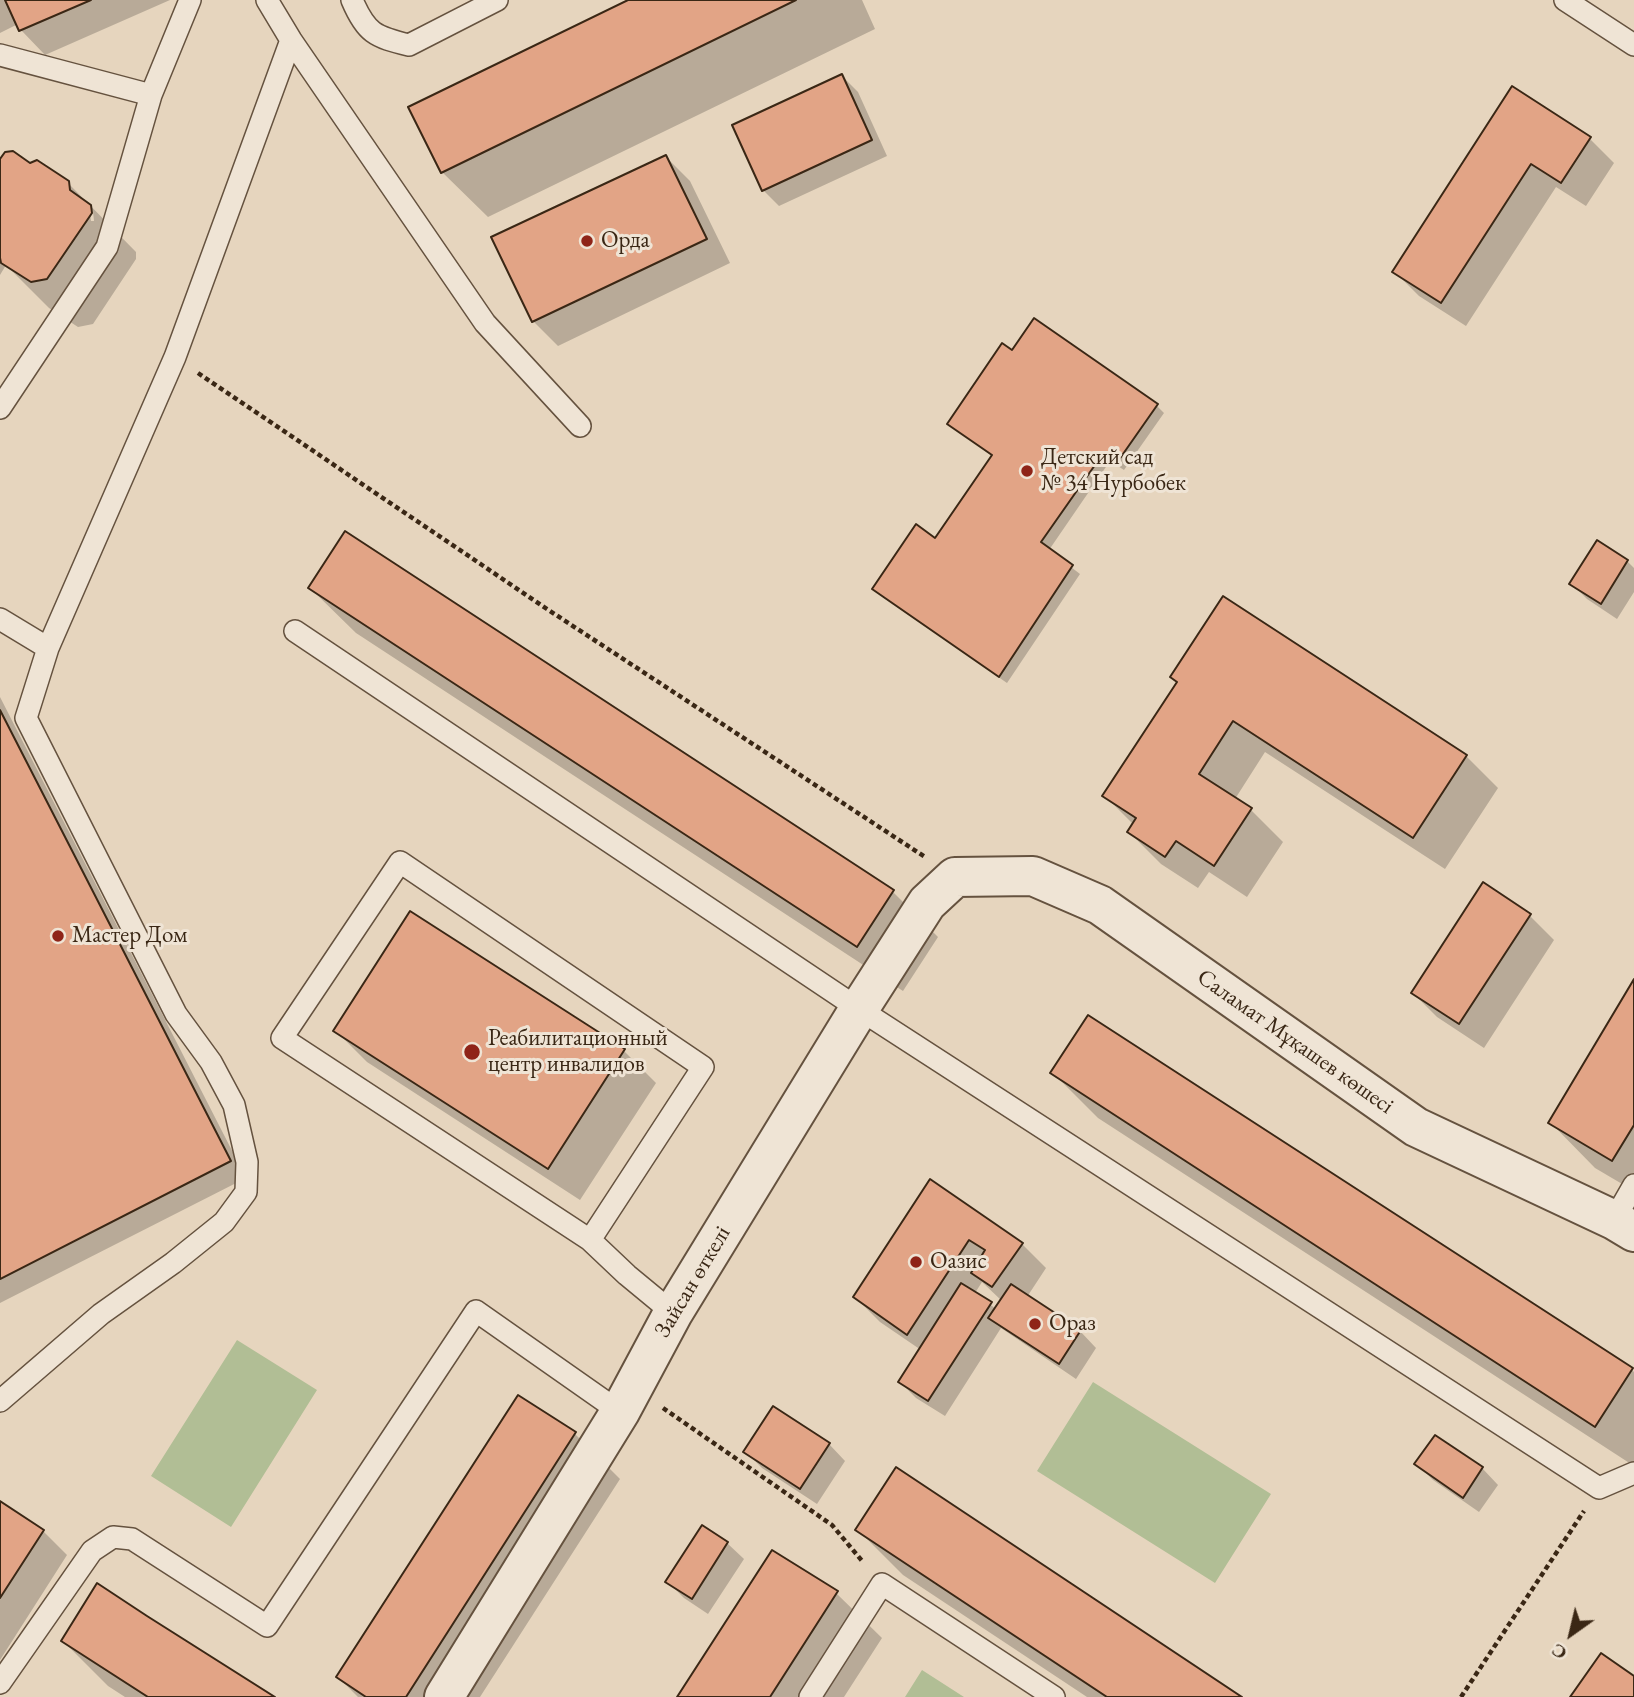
<!DOCTYPE html>
<html>
<head>
<meta charset="utf-8">
<style>
	body { margin:0 }
	#map { position:relative; width:1634px; height:1697px; overflow:hidden; background:#e6d5be; font-family:"EB Garamond",serif }
	canvas { display:block }
	.north { position:absolute; left:1536px; top:1599px; width:70px; height:70px; -webkit-text-stroke:5px #efe4d5; paint-order:stroke; rotate:214deg; font-size:19px; font-weight:700; line-height:28px; text-align:center; color:#3a2715 }
	.north::after { content:''; display:block; margin:auto; width:24px; height:32px; background:#3a2715; clip-path:polygon(50% 0,100% 100%,50% 72%,0 100%) }
</style>
</head>
<body>
<div id="map">
<canvas width="1634" height="1697"></canvas>
<div class="north">С</div>
</div>
<script>
const ctx = document.querySelector('canvas').getContext('2d');
ctx.lineJoin = 'round';
function paint(path, color) {
  ctx.fillStyle = color;
  ctx.fill(path, 'evenodd');
}
function strokePath(path, color, width, dash) {
  ctx.strokeStyle = color;
  ctx.lineWidth = width;
  ctx.lineCap = dash ? 'butt' : 'round';
  ctx.setLineDash(dash || []);
  ctx.stroke(path);
}
function write(font, color, halo, rows, align = 'center') {
  ctx.font = font + ' "EB Garamond",serif';
  ctx.lineWidth = 6;
  ctx.setLineDash([]);
  ctx.textBaseline = 'middle';
  ctx.strokeStyle = halo;
  ctx.fillStyle = color;
  for (const [text, x, y, turn = 0] of rows) {
    ctx.save();
    ctx.translate(x, y);
    ctx.rotate((+turn || 0) * Math.PI / 180);
    ctx.textAlign = isNaN(turn) ? turn : align;
    if (halo) ctx.strokeText(text, 0, 0);
    ctx.fillText(text, 0, 0);
    ctx.restore();
  }
}
const green = new Path2D(`
	M237,1340L317,1390L231,1527L151,1476Z
	M1093,1382L1271,1494L1215,1583L1037,1471Z
	M922,1670L964,1697H905Z`);
const shadow = new Path2D(`
	M0,0H170L45,55L21,30L18,24L0,33Z
	M633,0H862L875,29L488,217L442,172Z
	M842,76L858,92L887,156L779,206L763,190Z
	M1512,88L1590,139L1614,163L1586,206L1556,187L1466,326L1419,296L1395,272Z
	M666,157L690,181L730,263L558,346L533,321Z
	M0,162L29,165L67,182L136,252V259L93,324L78,327L49,308L6,265L0,275ZM89,207L93,211L94,221H91Z
	M1013,353L1157,406L1164,413L1124,470L1110,461L1049,550L1080,574L1007,683L881,596L874,589L935,540L993,457L949,424Z
	M1627,561L1634,568V592L1617,619L1587,599L1571,583Z
	M310,588L893,892L938,937L903,991L356,633Z
	M1178,683L1466,756L1498,788L1445,869L1265,752L1235,799L1251,810L1283,842L1247,897L1209,872L1198,888L1161,864L1129,832L1134,825L1105,796Z
	M0,697L246,1178L0,1303Z
	M1483,885L1530,916L1554,940L1484,1048L1437,1017L1413,993Z
	M1634,982V1191L1595,1168L1550,1122Z
	M335,1030L624,1051L656,1083L580,1200L367,1062Z
	M1053,1073L1632,1370L1634,1372V1466L1098,1118Z
	M931,1182L1022,1244L1046,1268L1027,1297L1080,1331L1096,1348L1076,1379L1001,1328L945,1416L916,1398L900,1382L921,1350L880,1322L855,1297ZM982,1282L1002,1301L996,1309L975,1293Z
	M519,1397L575,1434L620,1479L480,1697H358L338,1677Z
	M774,1408L829,1444L845,1461L817,1504L762,1468L746,1452Z
	M1436,1437L1482,1468L1498,1485L1479,1512L1433,1480L1417,1464Z
	M0,1503L43,1531L67,1555L0,1660Z
	M702,1528L727,1543L744,1559L708,1614L684,1598L668,1582Z
	M857,1529L1239,1697H1087L903,1575Z
	M836,1593L882,1638L844,1697H679Z
	M63,1641L272,1697H125L108,1686Z`);
const building = new Path2D(`
	M5,0H91L19,31Z
	M628,0H796L441,173L408,107Z
	M842,74L872,140L762,191L732,125Z
	M1512,86L1591,137L1561,183L1531,164L1441,303L1392,272Z
	M13,151L30,163L37,160L69,181L70,190L91,205L92,213L47,279L31,282L1,263L0,258V159L5,152Z
	M666,155L707,239L532,322L491,237Z
	M1034,318L1158,404L1116,464L1102,455L1041,542L1073,565L999,677L872,589L916,524L935,538L992,455L947,424L1002,343L1012,350Z
	M345,531L894,890L857,947L308,588Z
	M1597,540L1628,560L1601,604L1569,584Z
	M1223,596L1467,755L1413,838L1233,721L1199,774L1252,808L1214,866L1176,841L1165,857L1127,832L1136,818L1102,796L1177,682L1170,677Z
	M0,710L231,1161L0,1279Z
	M1483,882L1531,914L1459,1024L1411,993Z
	M410,911L625,1049L548,1169L333,1031Z
	M1634,979V1125L1612,1161L1548,1123Z
	M1088,1015L1633,1368L1595,1427L1050,1073Z
	M930,1179L1023,1243L992,1287L971,1273L985,1250L969,1240L907,1335L853,1297Z
	M961,1283L992,1302L928,1401L898,1382Z
	M1011,1284L1081,1330L1059,1364L988,1318Z
	M518,1395L576,1432L406,1697H366L336,1677Z
	M773,1406L830,1443L800,1489L743,1452Z
	M1435,1435L1483,1467L1463,1498L1414,1464Z
	M896,1467L1242,1697H1107L855,1530Z
	M0,1501L44,1530L0,1598Z
	M702,1525L728,1542L692,1599L665,1582Z
	M772,1550L838,1591L770,1697H677Z
	M97,1583L147,1616L275,1697H148L61,1641Z
	M1601,1653L1634,1676V1697H1570Z`);
const path = new Path2D(`
	M198,373L547,609L925,857
	M663,1408L832,1525L863,1562
	M1461,1697L1584,1511`);
const lane = new Path2D(`
	M267,0L291,40L485,323L580,426
	M352,0C366,33 375,37 409,45L497,0
	M1565,0L1634,45
	M0,55L151,95
	M0,408L107,247L151,95L190,0
	M0,619L48,648
	M295,631L859,1009L1599,1488L1634,1473
	M1614,1220L1634,1185
	M590,1240L703,1067L400,862L282,1038L590,1240L627,1275L673,1313
	M0,1401L101,1314L173,1263L224,1222L246,1192L247,1162L234,1105L211,1062L176,1014L26,718L48,648L175,357L291,40
	M0,1683L92,1551L113,1537L132,1539L267,1626L476,1311L620,1412
	M810,1697L882,1584L1054,1697`);
const street = new Path2D(`
	M444,1697L620,1412L673,1313L859,1009L927,903L955,877L1033,876L1100,905L1416,1127L1614,1220L1634,1232`);
const markers = [
	[587,241,7,"#8f2418"],
	[1027,471,7,"#8f2418"],
	[58,936,7,"#8f2418"],
	[472,1052,9,"#8f2418"],
	[916,1262,7,"#8f2418"],
	[1035,1324,7,"#8f2418"]
];
const poiNames = [
	["Орда",601,241],
	["Детский сад",1041,458],
	["№ 34 Нурбобек",1041,484],
	["Мастер Дом",72,936],
	["Реабилитационный",488,1039],
	["центр инвалидов",488,1065],
	["Оазис",930,1262],
	["Ораз",1049,1324]
];
const streetNames = [
	["Саламат Мұқашев көшесі",1295,1042,35],
	["Зайсан өткелі",693,1282,-59]
];
paint(green, '#b1be95');
paint(shadow, '#0003');
paint(building, '#e2a486');
strokePath(building, '#3a2715', 2);
strokePath(lane, '#65523f', 24);
strokePath(street, '#65523f', 42);
strokePath(path, '#3a2715', 4.5, [5, 3.5]);
strokePath(lane, '#efe4d5', 21);
strokePath(street, '#efe4d5', 38);
for (const [x, y, r, color] of markers) {
  const dot = new Path2D();
  dot.arc(x, y, r, 0, 2 * Math.PI);
  ctx.fillStyle = color;
  ctx.fill(dot);
  strokePath(dot, '#efe4d5', 2.5);
}
write('23px', '#3a2715', '#efe4d5', poiNames, 'left');
write('23px', '#3a2715', '#efe4d5', streetNames);
</script>
</body>
</html>
